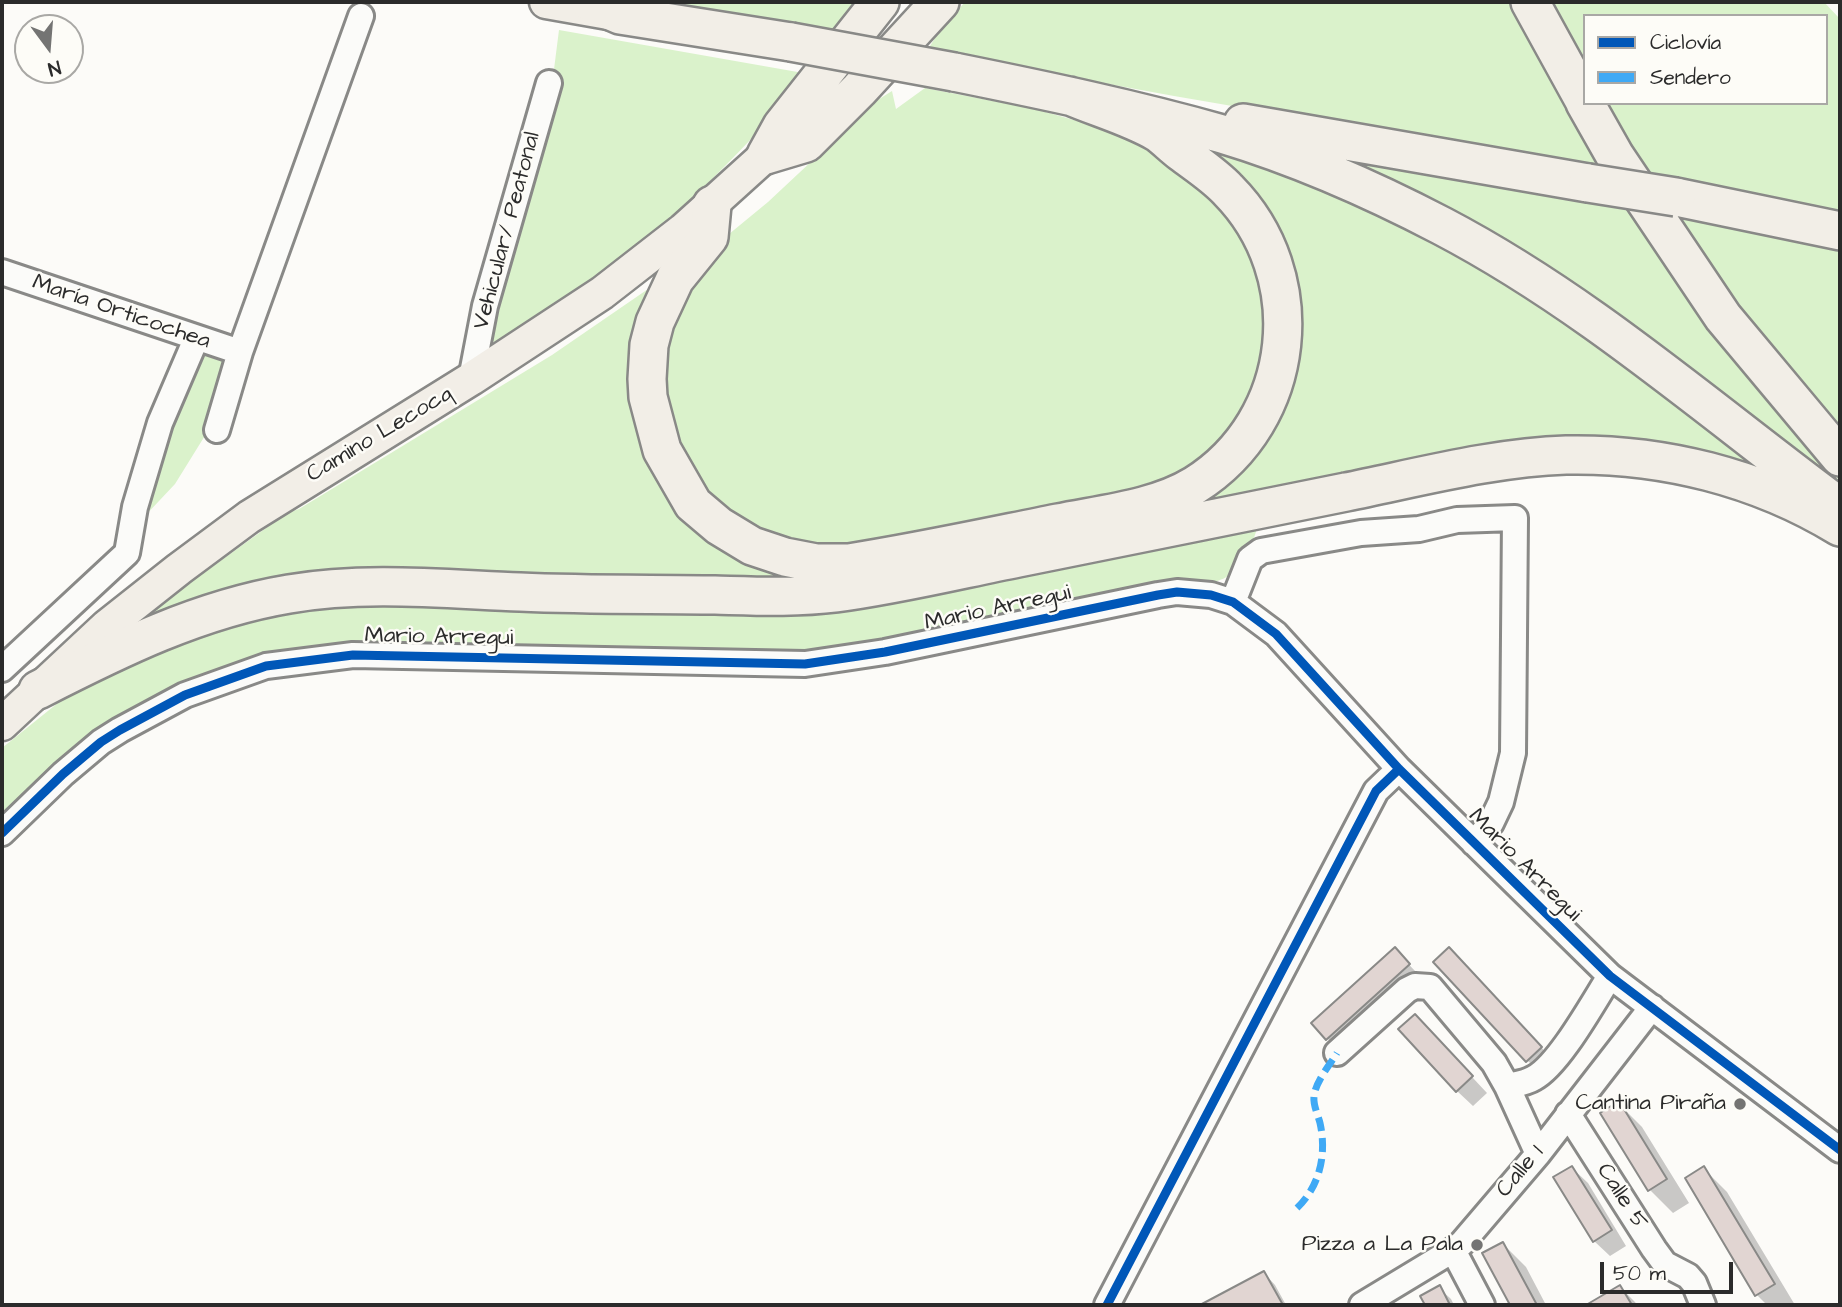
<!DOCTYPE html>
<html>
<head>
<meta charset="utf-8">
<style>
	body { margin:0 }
	#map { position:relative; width:1842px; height:1307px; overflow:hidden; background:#fcfbf8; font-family:"Architects Daughter",sans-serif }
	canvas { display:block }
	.frame { position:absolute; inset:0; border:4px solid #2b2b2b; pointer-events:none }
	.legend { position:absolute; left:1583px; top:14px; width:245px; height:91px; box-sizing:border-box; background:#fdfcf7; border:2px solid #a9a8a5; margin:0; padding:9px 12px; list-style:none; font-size:21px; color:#2b2b2b }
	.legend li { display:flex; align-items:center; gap:14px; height:35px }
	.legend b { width:35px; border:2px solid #a9a8a5 }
	.north { position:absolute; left:14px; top:14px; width:70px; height:70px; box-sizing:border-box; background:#fdfcf7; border:2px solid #a9a8a5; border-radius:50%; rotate:164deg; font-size:19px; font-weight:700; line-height:28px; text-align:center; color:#2b2b2b }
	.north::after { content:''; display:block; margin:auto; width:24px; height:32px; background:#747473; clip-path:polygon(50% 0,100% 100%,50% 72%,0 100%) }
	.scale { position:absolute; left:1600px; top:1262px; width:133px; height:32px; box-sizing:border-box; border:4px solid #2b2b2b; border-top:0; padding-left:9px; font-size:21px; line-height:24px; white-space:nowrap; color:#2b2b2b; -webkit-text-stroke:5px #fdfcf7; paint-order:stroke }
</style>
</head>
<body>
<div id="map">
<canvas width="1842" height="1307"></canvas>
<div class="frame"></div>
<ul class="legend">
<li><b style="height:9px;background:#0057b8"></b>Ciclovía</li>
<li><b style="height:9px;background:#3fa9f5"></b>Sendero</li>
</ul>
<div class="north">N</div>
<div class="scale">50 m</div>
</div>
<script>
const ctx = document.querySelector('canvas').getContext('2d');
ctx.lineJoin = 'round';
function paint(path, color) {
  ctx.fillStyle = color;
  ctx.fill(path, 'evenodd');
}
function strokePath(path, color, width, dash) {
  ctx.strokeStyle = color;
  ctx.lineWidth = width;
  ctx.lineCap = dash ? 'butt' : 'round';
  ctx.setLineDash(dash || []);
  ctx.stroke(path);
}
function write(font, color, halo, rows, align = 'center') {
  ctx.font = font + ' "Architects Daughter",sans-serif';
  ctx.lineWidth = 5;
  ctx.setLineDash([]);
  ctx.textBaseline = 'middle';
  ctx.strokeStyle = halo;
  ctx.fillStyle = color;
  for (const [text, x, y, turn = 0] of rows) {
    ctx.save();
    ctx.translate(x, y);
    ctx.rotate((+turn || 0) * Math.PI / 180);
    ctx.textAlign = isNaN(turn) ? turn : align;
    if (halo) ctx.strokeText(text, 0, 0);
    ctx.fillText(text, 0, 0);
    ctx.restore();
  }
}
const green = new Path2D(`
	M651,2H872L844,38Z
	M965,2H1511L1605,170L1174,96L927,51L938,33Z
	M1547,2H1824L1840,19V216L1643,178L1601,103H1826V16H1585V73Z
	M559,30L809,74C782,104 756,135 727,164C659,234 578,291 498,346L484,333L552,85Z
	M925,88L1035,109L1127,135L1189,167L1257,252L1272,337L1239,431L1180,480L850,550L769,538L707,496L672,442L658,352L706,253L768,202L876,101L892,91L896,109Z
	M1204,122L1625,203L1812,451L1840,481V492L1629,334Z
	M1189,148L1229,149L1476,256L1808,493L1654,454L824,584L586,580L139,624L184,587L287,513L299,509L552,355L651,287L652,454L797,571L1226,472L1292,299Z
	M1687,208L1840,239V434L1786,372L1677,226Z
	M198,354H208L227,363L206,434L175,484L143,518L141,511Z
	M1258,522C1257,532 1253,540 1249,549C1230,590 1208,582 1168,584L846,647L811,651L742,653L379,645L185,687L2,821V748L69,694L124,658L314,599L741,607Z`);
const shadow = new Path2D(`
	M1395,950L1416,972L1335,1046L1313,1024Z
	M1472,972L1563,1071L1550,1083L1527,1060Z
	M1430,1032L1487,1093L1473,1106L1457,1091Z
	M1619,1104L1642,1127L1689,1203L1673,1213L1650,1190Z
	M1572,1168L1588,1183L1626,1246L1610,1256L1594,1241Z
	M1704,1169L1727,1192L1795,1305H1767L1757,1295Z
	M1503,1244L1526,1267L1546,1305H1512L1485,1254Z
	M1264,1273L1275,1285L1286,1305H1204Z
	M1620,1287L1635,1302L1637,1305H1607L1603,1297Z
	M1439,1288L1451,1299L1454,1305H1427L1422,1296Z`);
const building = new Path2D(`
	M1395,947L1410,964L1326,1040L1311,1023Z
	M1449,947L1542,1047L1526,1062L1433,962Z
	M1415,1014L1473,1076L1456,1092L1398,1029Z
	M1619,1101L1667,1179L1648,1191L1600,1113Z
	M1572,1166L1612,1230L1593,1242L1553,1177Z
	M1704,1166L1775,1284L1755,1296L1685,1178Z
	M1503,1242L1537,1305H1510L1482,1253Z
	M1264,1271L1283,1305H1200Z
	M1440,1285L1450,1305H1425L1420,1296Z
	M1620,1285L1632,1305H1586Z`);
const minor = new Path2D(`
	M2,272L240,352
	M471,379L485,306L549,83
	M217,430L240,352L361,16
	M1233,602L1250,559L1261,551L1361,533L1419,529L1457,520L1515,518L1513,753L1501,802L1491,823L1474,843
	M2,669L127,553L135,507L160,423L196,339
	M2,833L63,774L101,742L120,730L185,695L266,666L353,655L805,664L885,652L1158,595L1177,592L1211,595L1233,602L1276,634L1399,769L1610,976L1840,1150
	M1337,1053L1407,990L1415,986L1430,987L1494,1063L1507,1086L1538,1154
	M1507,1086C1516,1084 1526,1083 1534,1078C1559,1065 1594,1001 1610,976
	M1568,1114L1654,1249L1665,1264L1688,1276L1694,1283L1703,1305
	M1453,1250L1482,1305
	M1107,1305L1376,791L1399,769
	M1362,1305L1453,1250L1462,1243L1538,1154L1652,1007`);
const major = new Path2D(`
	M546,2L614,14
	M2,724L107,626L179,569L249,517L471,379L602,293L683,230L766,155`);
const highway = new Path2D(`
	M590,2L620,15L791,42
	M1530,2L1585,102
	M954,72C1043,90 1134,109 1222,134C1295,156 1375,191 1442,226C1587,302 1709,410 1840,507
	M1585,103L1615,156L1723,317L1840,457
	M1243,123L1588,183
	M766,155L806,143L859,90L940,2
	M766,155L782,126L880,2
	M1676,197L1840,231
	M712,205L709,237L675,279L655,322L649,345L647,379L648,397L662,450L693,504L719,526L752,546L785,557L816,563H849C919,552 988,537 1058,523C1102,514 1156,509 1195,485C1298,420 1312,275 1228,190C1215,176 1198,165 1182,153C1174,147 1166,139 1158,133C1131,117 1098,108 1070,96
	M38,690C118,649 199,609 289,594C365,581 444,589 520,592C585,595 650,594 715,595C755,596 796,598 836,593C897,585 958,570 1018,558C1128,536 1237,514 1346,492C1416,478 1495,457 1566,455C1662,453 1758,477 1840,527`);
const highwayBridge = new Path2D(`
	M791,42L954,72
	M1588,183L1676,197`);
const quiet = new Path2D(`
	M1297,1208C1320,1186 1327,1154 1320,1123C1318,1115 1313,1105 1314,1096C1316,1081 1329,1066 1337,1053`);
const cycleway = new Path2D(`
	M2,833L63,774L101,742L120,730L185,695L266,666L353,655L805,664L885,652L1158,595L1177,592L1211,595L1233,602L1276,634L1399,769L1610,976L1840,1150
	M1107,1305L1376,791L1399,769`);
const markers = [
	[1740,1104,7,"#747473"],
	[1477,1245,7,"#747473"]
];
const streetNames = [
	["Vehicular/ Peatonal",508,231,-75],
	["María Orticochea",121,313,19],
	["Camino Lecocq",380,435,-31],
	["Mario Arregui",998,609,-12],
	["Mario Arregui",439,638,1],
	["Mario Arregui",1524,866,45],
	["Calle 1",1521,1172,-50],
	["Calle 5",1621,1197,57]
];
const poiNames = [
	["Cantina Piraña",1726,1104],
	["Pizza a La Pala",1463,1245]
];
paint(green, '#daf2cb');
paint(shadow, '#0003');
paint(building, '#e1d5d2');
strokePath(building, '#898987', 2);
strokePath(minor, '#898987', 30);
strokePath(major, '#898987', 37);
strokePath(highway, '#898987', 42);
strokePath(minor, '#fbfbf9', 24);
strokePath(major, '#f2eee7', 32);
strokePath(highway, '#f2eee7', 37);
strokePath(highwayBridge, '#898987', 42, []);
strokePath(highwayBridge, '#f2eee7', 37);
strokePath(quiet, '#3fa9f5', 7, [14, 7]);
strokePath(cycleway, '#0057b8', 9);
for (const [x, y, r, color] of markers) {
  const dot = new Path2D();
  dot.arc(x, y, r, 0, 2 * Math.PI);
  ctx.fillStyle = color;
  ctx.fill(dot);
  strokePath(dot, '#fdfcf7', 2.5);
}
write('23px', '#2b2b2b', '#fdfcf7', streetNames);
write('23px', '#2b2b2b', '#fdfcf7', poiNames, 'right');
</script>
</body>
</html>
